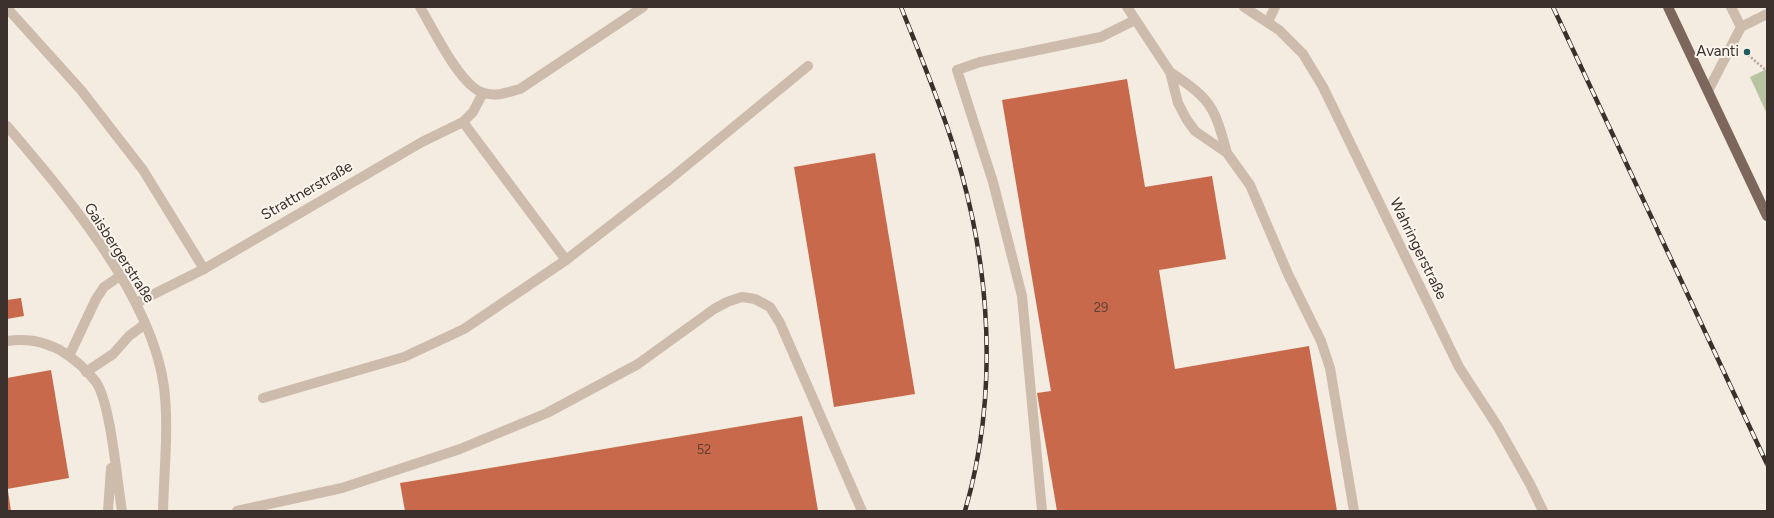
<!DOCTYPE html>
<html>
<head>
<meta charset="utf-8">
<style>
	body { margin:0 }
	#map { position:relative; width:1774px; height:518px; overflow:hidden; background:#f4ebe1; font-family:Figtree,sans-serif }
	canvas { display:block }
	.frame { position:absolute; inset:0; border:8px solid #3b302b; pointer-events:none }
</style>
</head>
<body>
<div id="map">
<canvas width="1774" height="518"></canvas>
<div class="frame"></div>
</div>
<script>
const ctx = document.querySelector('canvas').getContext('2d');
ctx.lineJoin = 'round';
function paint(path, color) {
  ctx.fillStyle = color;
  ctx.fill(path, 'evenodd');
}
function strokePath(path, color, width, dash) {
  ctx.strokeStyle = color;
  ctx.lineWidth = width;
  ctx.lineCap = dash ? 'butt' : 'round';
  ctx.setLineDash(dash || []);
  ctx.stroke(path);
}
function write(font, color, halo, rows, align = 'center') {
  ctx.font = font + ' Figtree,sans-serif';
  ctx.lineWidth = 4;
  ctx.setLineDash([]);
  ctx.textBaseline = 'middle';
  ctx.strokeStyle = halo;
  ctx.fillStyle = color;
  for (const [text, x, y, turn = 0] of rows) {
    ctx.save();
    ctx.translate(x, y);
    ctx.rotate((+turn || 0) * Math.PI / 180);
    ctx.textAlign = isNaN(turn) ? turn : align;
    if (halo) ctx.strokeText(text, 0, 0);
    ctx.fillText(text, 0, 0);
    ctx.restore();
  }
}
const green = new Path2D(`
	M1767,69V114L1750,77Z`);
const building = new Path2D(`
	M1127,79L1145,187L1212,176L1226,259L1159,270L1175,369L1309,346L1337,511H1057L1037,393L1051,391L1002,100Z
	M875,153L915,394L834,407L794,167Z
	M21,298L24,316L7,319V300Z
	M51,370L69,478L7,489V378Z
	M802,416L818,511H405L400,483Z
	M7,491H8L11,511H7Z`);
const path = new Path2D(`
	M1748,55L1767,71`);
const lane = new Path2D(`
	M1127,7L1170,72L1178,103L1187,120L1195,131L1227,153L1250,185L1288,274L1321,341L1330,368L1354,511
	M7,8L81,90L143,170L204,269
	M1268,22L1275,7
	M1741,27L1767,14
	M1170,72C1212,100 1214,106 1227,153
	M1708,91L1741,27L1731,7
	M463,122L566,260L669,180L808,66
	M7,341C27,338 42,341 60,350C73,358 87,370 96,382C111,404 117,482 122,511
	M69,356L96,299L104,287L120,276
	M86,372L113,354L129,336L145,324
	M263,398L404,357L464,329L566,260
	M108,511L111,468
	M237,511L342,488L460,449L547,413L638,364L714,309L727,302L742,297L755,299L770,307L780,323L862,511
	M1042,511L1022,296L993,182L957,70L980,62L1101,37L1135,20`);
const street = new Path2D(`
	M420,7C432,27 461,88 484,93C497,97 508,92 520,89L643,7
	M1244,7L1279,30L1303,54L1323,87L1459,367L1498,427L1530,484L1543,511
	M7,126C66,195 152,296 164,387C169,428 164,470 163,511
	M136,303L204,269L422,142L463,122L473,112L483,93`);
const primary = new Path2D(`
	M1668,7L1767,216`);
const rail = new Path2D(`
	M901,7C920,55 940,102 955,151C991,267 999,394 965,511
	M1553,7L1767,464`);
const markers = [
	[1747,52,4,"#1f5a5e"]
];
const numberNames = [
	["29",1101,308],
	["52",704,450]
];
const poiNames = [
	["Avanti",1739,52]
];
const streetNames = [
	["Strattnerstraße",307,191,-30],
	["Wahringerstraße",1418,249,64],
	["Gaisbergerstraße",119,253,57]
];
paint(green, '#b8c4a0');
paint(building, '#c8694b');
strokePath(path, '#b9a596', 2.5, [2, 2]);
strokePath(lane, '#cdbbac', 10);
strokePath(street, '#cdbbac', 10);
strokePath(primary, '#7d675c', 10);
strokePath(rail, '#3b302b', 4.5);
strokePath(rail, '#fbf5ee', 3, [9]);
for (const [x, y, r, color] of markers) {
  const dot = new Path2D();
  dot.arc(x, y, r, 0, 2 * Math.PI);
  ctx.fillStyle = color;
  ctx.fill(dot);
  strokePath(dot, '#fbf5ee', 1.5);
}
write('13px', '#5e3e33', null, numberNames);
write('15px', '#3b302b', '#fbf5ee', poiNames, 'right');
write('15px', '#3b302b', '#fbf5ee', streetNames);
</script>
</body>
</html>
